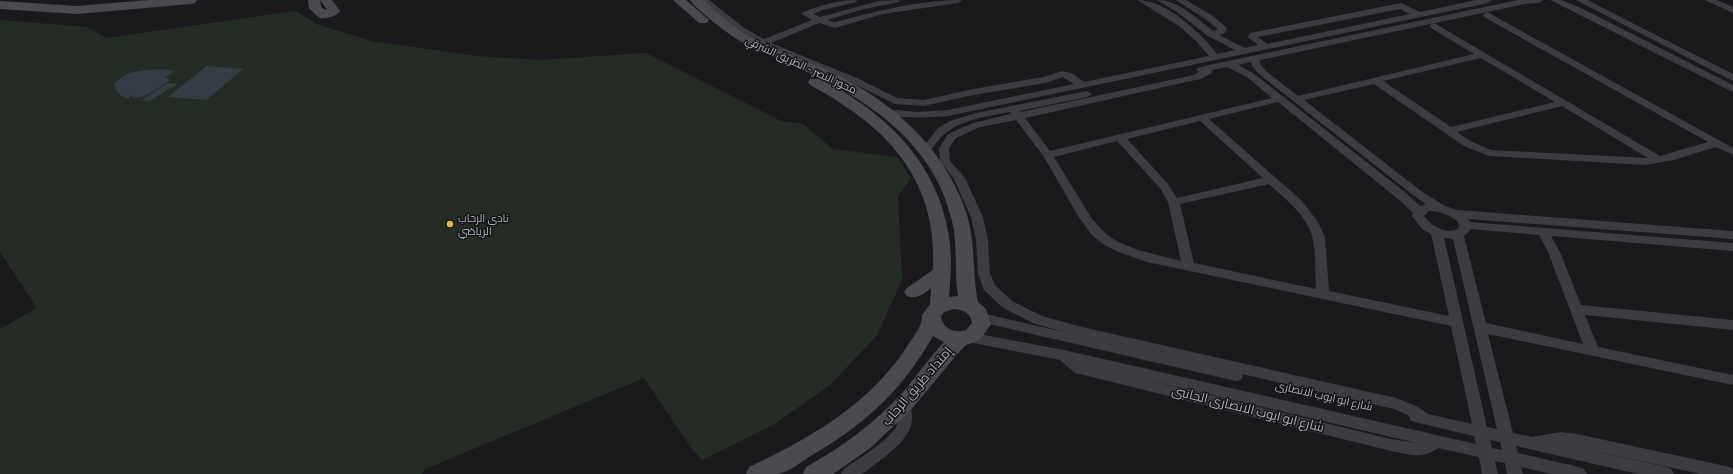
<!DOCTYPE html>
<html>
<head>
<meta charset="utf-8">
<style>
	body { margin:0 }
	canvas { display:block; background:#1a1a1c }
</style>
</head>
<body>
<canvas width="1733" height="474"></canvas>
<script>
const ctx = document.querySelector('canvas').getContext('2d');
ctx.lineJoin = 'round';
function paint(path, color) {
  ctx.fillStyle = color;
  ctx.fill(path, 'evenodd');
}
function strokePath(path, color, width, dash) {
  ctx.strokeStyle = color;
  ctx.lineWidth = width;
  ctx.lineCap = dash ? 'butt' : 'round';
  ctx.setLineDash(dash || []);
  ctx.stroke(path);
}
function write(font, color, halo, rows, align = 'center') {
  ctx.font = font + ' Commissioner,Cairo,sans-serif';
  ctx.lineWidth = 3;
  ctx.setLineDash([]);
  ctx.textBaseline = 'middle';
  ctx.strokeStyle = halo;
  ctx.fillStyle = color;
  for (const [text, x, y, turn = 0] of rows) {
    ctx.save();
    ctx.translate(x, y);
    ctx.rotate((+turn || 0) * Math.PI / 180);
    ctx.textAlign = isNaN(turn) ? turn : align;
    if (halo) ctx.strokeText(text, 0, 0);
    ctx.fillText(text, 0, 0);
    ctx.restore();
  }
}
const green = new Path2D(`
	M295,11L319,25L371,41L477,56L540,60L646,53L781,121L803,124L833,149L897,157L911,178L898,196L902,280L877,335L830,385L773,425L702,460L692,449L644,378L425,469L422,474H0V329L37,308L0,252V20L86,27L107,38Z`);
const water = new Path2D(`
	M207,66L243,69L206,100L168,97Z
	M162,69L175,71L165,77L170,80C159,87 146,100 132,97V94L128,99C120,95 116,93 114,85C124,70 146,70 162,69Z
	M168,83L177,84L150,101L142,100Z`);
const street = new Path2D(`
	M700,0H709L743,27L764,39L812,20L802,14L803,12C821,5 838,0 857,0L856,2L823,10L813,14L820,17L879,1L900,0L899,2L864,9L827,20L835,22C877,11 919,0 962,0L958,3L883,14L835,28L819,23L771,43L857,78L897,98L924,100L968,90L1043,77L1063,71L1073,74L1084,82L1209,56L1196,41L1179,26L1137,0C1166,0 1200,32 1217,54L1235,50L1208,36L1177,12L1157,0C1179,0 1196,18 1213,31L1218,29L1207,20L1176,0H1186L1213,16L1226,27L1227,29L1225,33L1219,35L1245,48L1258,45L1248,37L1250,33L1401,3L1420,12L1476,0H1492L1488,3L948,116C936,117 889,120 881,112L886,109L918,112L948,110L1074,84L1063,77L1045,83L968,96L924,106L895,104L851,82L760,45L737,31ZM1400,9L1410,14L1267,44L1258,37Z
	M1518,0H1543L1539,3L1525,4L1260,60V64L1266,71L1298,96L1474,54L1431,28L1430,26L1431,24L1434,23L1660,156L1708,142L1484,17L1483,15L1487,12L1733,148V155L1716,147L1674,160L1645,165L1489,156L1464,146L1374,84L1304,100L1421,191L1445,206L1457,210L1733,231V239L1468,219L1470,222L1733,243V251L1551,236L1560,252L1581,305L1733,320V330L1585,315L1598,347L1733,375V385L1488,334L1513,433L1532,437L1560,432L1577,434L1730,467L1733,469V474H1701L1565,445L1666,467L1671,469L1674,474H1638L1516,446L1518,453L1579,467L1584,469L1587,474H1551L1521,467L1523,474H1507L1505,463L1495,461L1498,474H1482L1479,457L1438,448C1422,460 1409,454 1391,451L1080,374L1075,373L1060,360L963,341L961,337L963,333L968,332L1064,350L1476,444L1474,436L1411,421L1408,415L1394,409L1242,374L1243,376L1241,380L1236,381L976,321L974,318L976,315L981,313L1064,332L1033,323L1013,313L1002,307L984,290L978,274L976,240L971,217L954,179L940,161L939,148L948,134L973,123L1011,114L1010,112C989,116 964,119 947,132C940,137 934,146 929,153H921L920,151L938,128L950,121L976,113L1087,91L1092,94L1087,97L1019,111L1021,112L1194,75L1199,72L1196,70L1198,68L1209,65ZM1481,58L1555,102L1451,127L1383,81ZM1251,62L1252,66L1260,75L1413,195L1426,204L1420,206L1406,193L1253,73L1238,65ZM1227,67L1247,77L1272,98L1050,151L1025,118L1200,79L1211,74L1213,70ZM1278,102L1398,199L1413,213L1412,216L1422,229L1431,234L1449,316L1329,291L1325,237L1318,222L1302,201L1209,119ZM1562,106L1648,158L1491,150L1472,142L1457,132ZM1016,120L1044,157L1078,216L1092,235L1103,244L1116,251L1147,262L1451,326L1472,424L1428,414L1418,407L1396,398L1082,327L1042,316L1012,301L995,285L990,274L988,240L983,217L965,178L950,161L949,148L956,138L980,127ZM1200,121L1263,178L1177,198L1168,184L1127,139ZM1117,141L1160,188L1168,202L1181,261L1138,250L1118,242L1106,234L1092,219L1054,157ZM1269,184C1285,199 1306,214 1312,236C1316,249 1315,274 1316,289L1194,263L1180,204ZM1429,211C1441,211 1450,215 1458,222L1459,228C1448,236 1431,226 1424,216ZM1471,229L1539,235L1548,252L1583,344L1486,323L1464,236ZM1444,238L1453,239L1497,429L1487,427ZM1131,376L1417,443L1391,439ZM1490,440L1500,442L1502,450L1492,448Z
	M1550,0H1561L1585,10L1733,85V92Z
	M1576,0H1587L1733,74V81Z
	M1705,0H1716L1733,7V13Z
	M903,399L908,401C922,428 898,447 878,462C873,465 866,473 860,474C855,474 847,474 841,474L844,469C856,460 892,439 897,425C900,417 894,408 898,401Z`);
const secondary = new Path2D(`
	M149,0H197L195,3L191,4L77,14L0,9V1L77,6Z
	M308,0H332L340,11C336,17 325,19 319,18L309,8ZM320,0L327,9L325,10L321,7Z
	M673,0H686L709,20L707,23H699Z
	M690,0H703C718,13 732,26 748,36C772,49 798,57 823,68C885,96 942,143 965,209C976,239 972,271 978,302L986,309L991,324L980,340L966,345L960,351L910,411L869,449L833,474H803L806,467C842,447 875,423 903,392C917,376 929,358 944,342L933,336C901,392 864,425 809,457C800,463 787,473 777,474C767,474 756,474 746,474L749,467C811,438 873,402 910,342C915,334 923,324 922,315L930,304L931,288C923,294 917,300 907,296L904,292L907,288L933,270C938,178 886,126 810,85L808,82L810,79C824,76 842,91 853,98C911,136 948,188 951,258C951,271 950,284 949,297L958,296C954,271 958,245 952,221C933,137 856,91 782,61C753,50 729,36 705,15C700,10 694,6 690,0ZM954,309C964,310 971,313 972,323L966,330C955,334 942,328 941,316L944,312Z`);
const markers = [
	[450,224,4,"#e2b64c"]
];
const streetNames = [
	["محور النصر - الطريق الشرقي",801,65,25],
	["شارع ابو ايوب الانصارى",1324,396,13]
];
const poiNames = [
	["نادي الرحاب",458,218],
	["الرياضي",458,231]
];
const nearStreetnames = [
	["إمتداد طريق الرحاب",917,386,-49],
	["شارع ابو ايوب الانصارى الجانبى",1248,409,14]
];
paint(green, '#252c26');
paint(water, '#353d44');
paint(street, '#3c3c41');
paint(secondary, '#4a4b51');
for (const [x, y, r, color] of markers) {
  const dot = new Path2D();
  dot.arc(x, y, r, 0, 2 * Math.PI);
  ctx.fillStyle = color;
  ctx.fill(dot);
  strokePath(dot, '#151517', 1.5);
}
write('11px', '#aeb1bb', '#151517', streetNames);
write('11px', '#aeb1bb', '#151517', poiNames, 'left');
write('13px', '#aeb1bb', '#151517', nearStreetnames);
</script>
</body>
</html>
